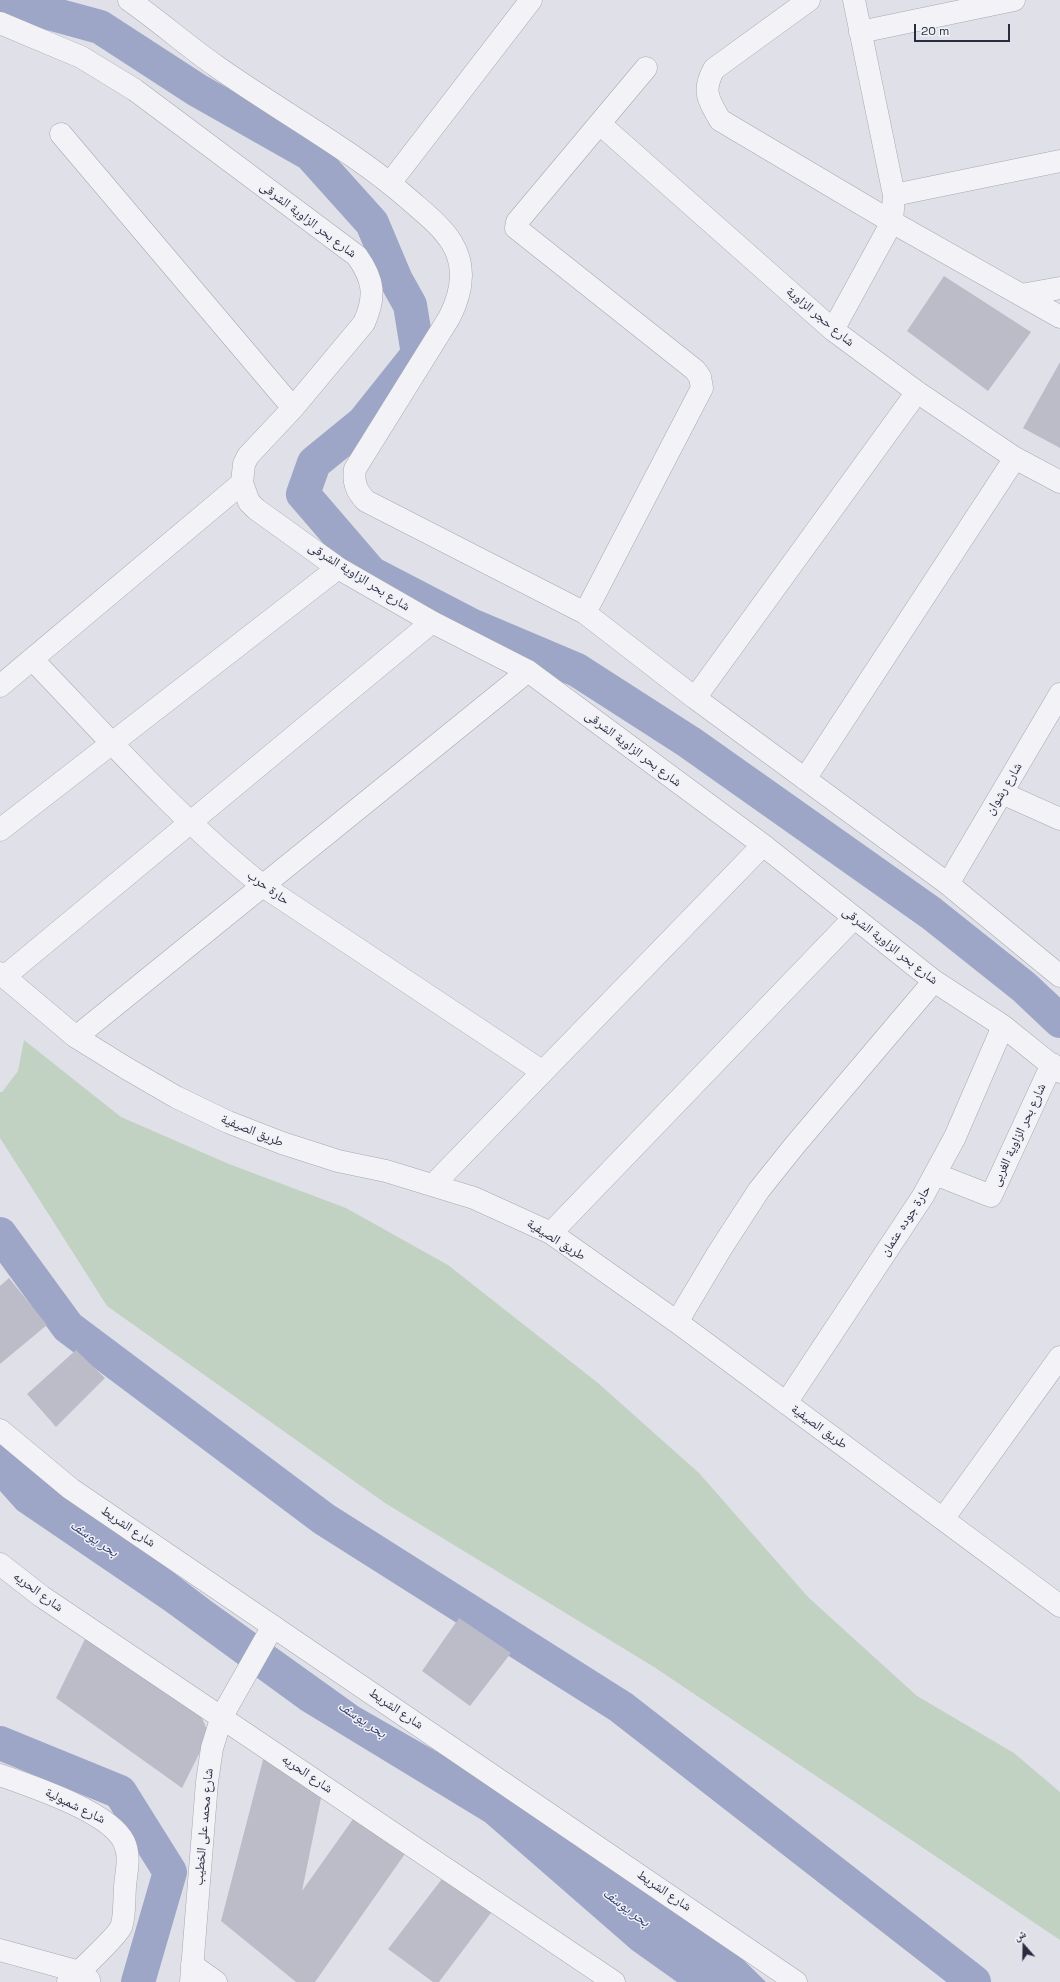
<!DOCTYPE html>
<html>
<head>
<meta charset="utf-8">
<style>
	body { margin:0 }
	#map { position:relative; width:1060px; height:1982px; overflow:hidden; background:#e0e1e8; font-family:"Space Grotesk","Noto Naskh Arabic",sans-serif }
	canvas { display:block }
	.north { position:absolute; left:1004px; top:1926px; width:40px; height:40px; -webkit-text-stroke:3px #f0f1f6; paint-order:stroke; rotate:340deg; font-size:11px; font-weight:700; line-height:16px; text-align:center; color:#292b3f }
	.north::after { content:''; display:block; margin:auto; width:14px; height:18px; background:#292b3f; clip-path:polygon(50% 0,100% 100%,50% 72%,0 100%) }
	.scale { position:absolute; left:914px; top:24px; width:96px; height:18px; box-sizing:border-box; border:2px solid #292b3f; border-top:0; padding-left:5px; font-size:12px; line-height:14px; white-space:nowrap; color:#292b3f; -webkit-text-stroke:3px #f0f1f6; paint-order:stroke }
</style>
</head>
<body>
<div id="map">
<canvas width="1060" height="1982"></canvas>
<div class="north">ش</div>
<div class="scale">20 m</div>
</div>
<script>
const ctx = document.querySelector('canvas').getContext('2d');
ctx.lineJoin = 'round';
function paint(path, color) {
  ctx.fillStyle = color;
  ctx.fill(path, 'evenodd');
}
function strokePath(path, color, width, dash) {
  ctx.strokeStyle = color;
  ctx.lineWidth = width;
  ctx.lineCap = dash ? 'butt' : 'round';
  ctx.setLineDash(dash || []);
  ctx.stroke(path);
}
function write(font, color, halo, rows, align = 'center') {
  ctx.font = font + ' "Space Grotesk","Noto Naskh Arabic",sans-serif';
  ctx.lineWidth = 3;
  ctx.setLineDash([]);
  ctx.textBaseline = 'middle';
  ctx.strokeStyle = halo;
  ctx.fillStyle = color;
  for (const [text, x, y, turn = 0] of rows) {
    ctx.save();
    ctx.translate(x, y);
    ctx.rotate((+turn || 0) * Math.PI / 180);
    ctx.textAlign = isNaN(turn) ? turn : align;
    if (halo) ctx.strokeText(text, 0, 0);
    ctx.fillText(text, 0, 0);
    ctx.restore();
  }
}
const green = new Path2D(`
	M24,1040L121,1117L229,1164L346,1208L448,1265L598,1383L699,1473L808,1597L917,1696L1014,1753L1060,1792V1940L654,1667L385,1503L107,1306L0,1138V1092H2L18,1071Z`);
const water = new Path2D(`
	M0,1440L211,1601L359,1707L532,1806L719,1936L766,1982H677L632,1950L485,1822L301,1710L164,1610L17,1510L0,1491Z`);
const canal = new Path2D(`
	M1,0L100,27L197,90L310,154L372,223L396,280L410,305L418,354L363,423L314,463L303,494L371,573L473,626L577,670L689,742L931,913L1024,987L1060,1021
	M0,1234L68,1327L324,1519L621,1707L974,1982
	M0,1743L120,1792L170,1872L138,1982`);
const building = new Path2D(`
	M944,276L1031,332L988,391L907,331Z
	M1060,362V448L1023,428Z
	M9,1278L47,1325L0,1364V1286Z
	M76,1350L105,1378L56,1427L27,1394Z
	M459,1618L511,1653L470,1706L422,1671Z
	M87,1635L194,1700L209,1734L182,1788L56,1698Z
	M265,1752L322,1793L302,1891L358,1812L407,1851L315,1982H296L221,1921Z
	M445,1875L494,1909L439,1982H433L388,1949Z`);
const minor = new Path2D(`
	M129,0C159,21 186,45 216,66C281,112 353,150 412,202C427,215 442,227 452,243C467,268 461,295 449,318L355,469C353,482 356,491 366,501L585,613L695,698L948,884L1060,976
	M809,0L714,69C702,91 708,99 720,120L892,222L1060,317
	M0,23L81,57L135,90L357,256C374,280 376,296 364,323L293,408L248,456L244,464L242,483L249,502L256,509L338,568L432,622L528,671L763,845L934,981L1003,1026L1060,1072
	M860,32L1014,0
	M600,124L833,330L917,392L1015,458L1060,482
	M61,134L293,408
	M390,183L531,0
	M894,195L1060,161
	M1021,295L1060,288
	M833,330L892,222L894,195L854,0
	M585,613L702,388L700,377L695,370L516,228L517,222L646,68
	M32,659C107,737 178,818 263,886L543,1072
	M0,686L242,483
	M695,698L917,392
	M805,779L1015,458
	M1002,793L1060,819
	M0,830L338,568
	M948,884L1060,694
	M0,973L76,1037L126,1068L176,1097L228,1122L282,1143L338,1161L386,1171L474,1198L551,1233L677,1322L1060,1606
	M4,977L432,622
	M76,1037L528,671
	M935,1174L991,1196L1052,1064
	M434,1184L763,845
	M551,1233L853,919
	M677,1322L720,1250L759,1190L795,1145L934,981
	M786,1403L923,1196L955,1137L1003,1026
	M0,1430L71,1489L796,1982
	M943,1519L1060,1357
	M0,1564L41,1596L614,1982
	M0,1775C31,1786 110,1812 124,1842C131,1857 126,1872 125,1887C124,1898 125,1918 121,1927C118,1935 77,1974 68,1982
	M0,1950L80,1972L89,1980
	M192,1965L216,1982
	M191,1982L207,1782L212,1748L222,1716L273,1626`);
const streetNames = [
	["شارع بحر الزاوية الشرقى",308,220,37],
	["شارع حجر الزاوية",820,317,40],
	["شارع بحر الزاوية الشرقى",359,577,32],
	["شارع بحر الزاوية الشرقى",633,749,37],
	["شارع رشوان",1004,789,-59],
	["حارة حرب",268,888,36],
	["شارع بحر الزاوية الشرقى",890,946,38],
	["طريق الصيفية",252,1131,22],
	["شارع بحر الزاوية الغربى",1019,1135,-65],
	["حارة جوده عثمان",906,1221,-57],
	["طريق الصيفية",556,1240,32],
	["طريق الصيفية",819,1427,36],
	["شارع الشريط",128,1527,34],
	["شارع الحريه",38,1592,36],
	["شارع الشريط",396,1709,34],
	["شارع الحريه",307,1774,34],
	["شارع شمبولية",75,1806,26],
	["شارع محمد على الخطيب",204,1827,-85],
	["شارع الشريط",664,1891,34]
];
const waterNames = [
	["بحر يوسف",94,1539,34],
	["بحر يوسف",362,1720,34],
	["بحر يوسف",626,1908,37]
];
paint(green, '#c2d2c2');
paint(water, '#9da6c7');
strokePath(canal, '#9da6c7', 34);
paint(building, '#bbbcc8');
strokePath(minor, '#a5a7b2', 23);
strokePath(minor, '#f3f3f7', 22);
write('13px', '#292b3f', '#f0f1f6', streetNames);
write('italic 14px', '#354071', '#f0f1f6', waterNames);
</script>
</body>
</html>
